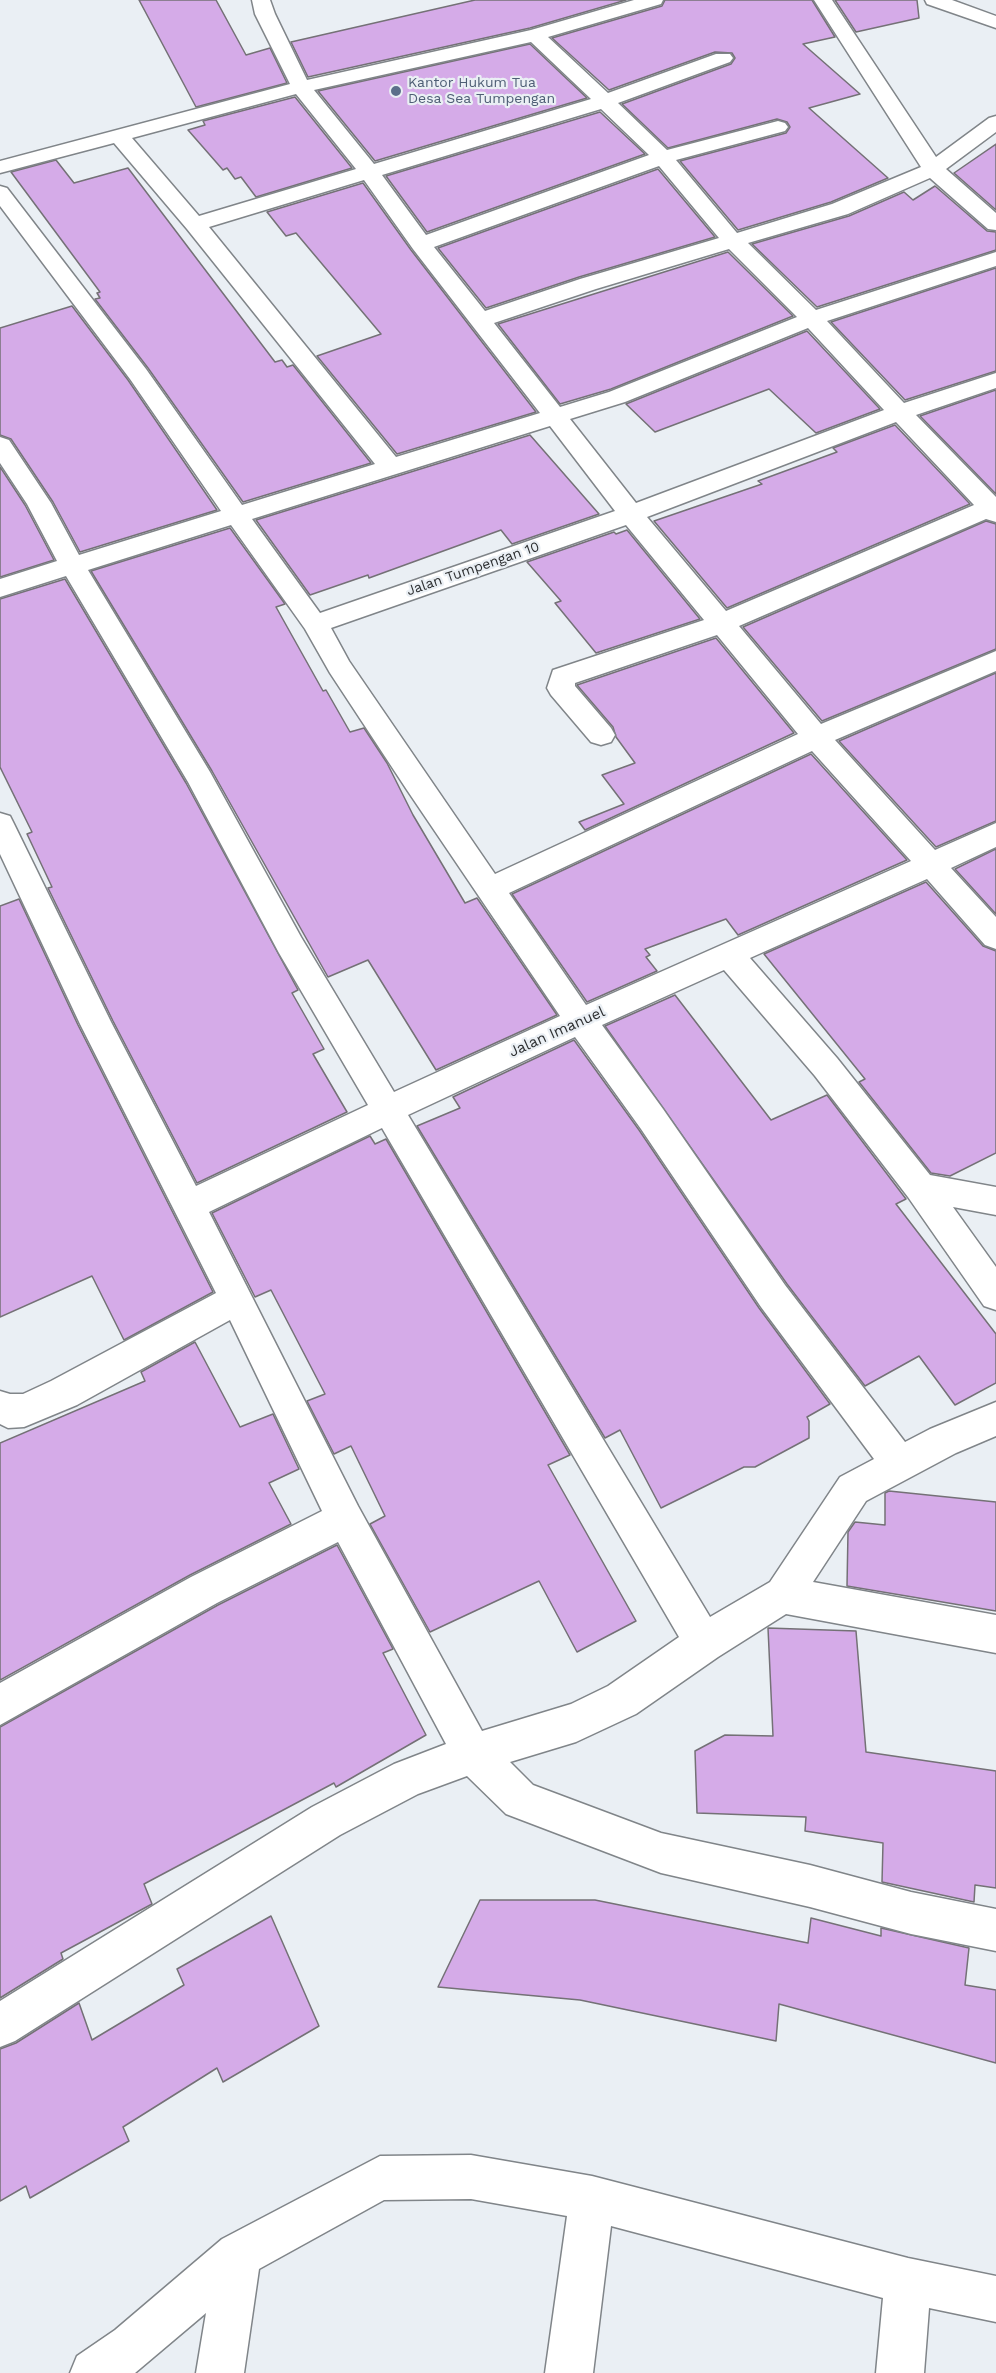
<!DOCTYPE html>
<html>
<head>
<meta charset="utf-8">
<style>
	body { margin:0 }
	canvas { display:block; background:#eaeff4 }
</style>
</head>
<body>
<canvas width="996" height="2373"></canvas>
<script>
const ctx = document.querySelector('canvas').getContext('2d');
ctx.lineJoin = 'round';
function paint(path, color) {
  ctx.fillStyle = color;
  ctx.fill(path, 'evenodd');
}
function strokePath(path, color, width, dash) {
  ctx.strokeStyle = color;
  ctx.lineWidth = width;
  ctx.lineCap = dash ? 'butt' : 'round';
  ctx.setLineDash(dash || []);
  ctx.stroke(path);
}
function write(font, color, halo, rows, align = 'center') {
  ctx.font = font + ' "Work Sans",sans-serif';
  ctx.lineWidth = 4.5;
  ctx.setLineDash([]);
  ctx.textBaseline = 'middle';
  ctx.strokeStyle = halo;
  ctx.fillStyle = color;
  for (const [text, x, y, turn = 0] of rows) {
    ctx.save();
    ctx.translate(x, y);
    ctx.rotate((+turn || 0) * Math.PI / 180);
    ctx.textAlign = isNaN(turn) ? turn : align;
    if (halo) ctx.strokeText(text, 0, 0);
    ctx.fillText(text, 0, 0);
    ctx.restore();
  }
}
const building = new Path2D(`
	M139,0H216L246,55L270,48L287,83L196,107Z
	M475,0H626L530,28L308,77L291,42Z
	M665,0H812L835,37L803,44L860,94L809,108L888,178L831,202L738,230L680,161L786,133L790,127L787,122L777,119L668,148L622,104L731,64L735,58L732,53L715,52L609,90L552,38L662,6Z
	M835,0H917L919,18L856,32Z
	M530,44L587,98L375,161L318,91Z
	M295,97L352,168L256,197L241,177L235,179L227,168L223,170L188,130L205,125L203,121Z
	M600,112L645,154L427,232L386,176Z
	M996,144V210L954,173Z
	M56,160L74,183L128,168L275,362L282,360L287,367L293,365L371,463L243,502L148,368L95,299L100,298L97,293L100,292L11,172Z
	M658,169L715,237L579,277L486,308L438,248Z
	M363,183L411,250L536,412L397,454L317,356L381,334L296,233L286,236L267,212Z
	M935,186L987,231L996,232V250L817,307L752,244L849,216L904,192L913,200Z
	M728,252L793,316L611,389L560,404L498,324Z
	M996,268V371L905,400L831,322Z
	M72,306L128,380L217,510L80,552L53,502L11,439L0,435V328Z
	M807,331L880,409L816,433L769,389L655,432L626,404Z
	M996,390V494L920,416Z
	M895,425L970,504L727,608L654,521L762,484L758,481L837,452L833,448Z
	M530,435L599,514L512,544L501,530L369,578L368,575L310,595L256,520Z
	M0,467L25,505L54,560L0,577Z
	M986,521L996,524V649L822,721L743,627Z
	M230,528L285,604L276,607L323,691L326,690L350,732L364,728L387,763L413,815L465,903L477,898L557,1015L436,1070L368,960L328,977L212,771L91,571Z
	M627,530L700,619L596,653L555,603L561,601L527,562L614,532L616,534Z
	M65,579L186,783L298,990L292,993L324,1049L313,1054L347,1112L197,1183L113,1021L48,888L52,887L27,834L32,832L0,767V599Z
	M716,638L794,733L585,830L579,822L624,804L602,775L635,763L616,737L613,727L577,685Z
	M996,673V821L936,847L839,741Z
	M811,754L907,860L738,935L726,919L645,949L650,955L646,957L657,971L587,1002L512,894Z
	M996,849V914L955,869Z
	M926,882L983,946L996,951V1153L950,1176L931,1173L859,1082L865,1079L764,954Z
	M19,899L78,1025L213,1292L124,1340L92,1276L0,1317V906Z
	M675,995L771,1120L827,1095L906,1199L896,1204L996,1334V1383L955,1405L919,1356L865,1386L787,1284L605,1026Z
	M574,1040L639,1130L759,1308L830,1404L807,1417L809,1421V1438L755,1467H744L661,1508L620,1430L605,1438L417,1126L460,1108L453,1097Z
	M370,1136L375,1144L386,1139L570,1455L548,1465L636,1621L577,1652L539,1581L430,1632L370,1524L385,1516L351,1446L334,1454L307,1401L325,1394L271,1290L255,1297L212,1213Z
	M195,1342L240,1427L273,1414L299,1469L269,1483L291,1524L190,1575L0,1680V1443L145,1381L141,1372Z
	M889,1491L996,1502V1611L847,1586L848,1532L855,1522L885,1525V1493Z
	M337,1545L393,1649L383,1653L426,1735L336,1787L334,1783L144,1884L152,1904L61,1953L63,1959L0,1998V1727L218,1605Z
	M768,1628L856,1631L866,1752L996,1771V1888L975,1885L974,1902L882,1882L883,1843L805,1831L806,1817L697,1813L695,1751L725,1735L773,1736Z
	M480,1900H595L808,1943L811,1918L881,1936V1928L969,1948L965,1985L996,1990V2063L779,2004L776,2041L580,2000L438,1987Z
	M271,1916L319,2026L223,2082L217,2068L123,2127L129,2141L30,2198L26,2186L0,2201V2049L16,2043L79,2003L92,2040L184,1985L177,1969Z`);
const street = new Path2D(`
	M252,0H270L275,14L307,80L531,30L634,0H663L661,4L548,37L608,93L716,54H730L733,58L730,62L618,103L667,150L778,121L785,123L788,127L785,131L676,160L737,233L832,204L921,167L814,0H832L936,157L989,118L996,116V132L946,169L996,213V230L988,229L930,178L848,214L748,243L816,310L996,252V266L827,321L904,403L996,373V388L916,415L996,497V522L986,519L739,626L821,724L996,651V671L835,740L935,850L996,823V847L951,868L996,917V949L985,945L927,879L750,958L837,1058L930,1175L996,1187V1215L953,1207L996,1267V1310L984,1306L908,1197L815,1076L724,970L602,1025L663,1109L785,1285L905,1442L930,1429L996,1402V1436L956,1453L866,1501L813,1582L996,1615V1653L786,1614L718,1657L636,1714L576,1742L510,1762L533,1785L661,1833L810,1865L911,1892L996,1909V1951L911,1934L810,1907L661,1873L506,1814L467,1776L418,1794L340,1835L15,2041L0,2047V2001L312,1807L394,1764L446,1744L338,1542L217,1603L0,1725V1683L191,1577L322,1511L230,1320L77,1405L24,1427L8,1428L0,1424V1391L10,1394H23L51,1381L216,1293L80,1024L0,854V813L10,816L14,824L111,1022L196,1186L368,1105L279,953L188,782L66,576L0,597V579L57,561L27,504L0,463V437L9,440L51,503L79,555L221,511L130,379L0,206V186L7,188L146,369L242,505L375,464L187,229L114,143L0,173V161L290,84L255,14ZM531,42L591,99L374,164L314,90ZM296,94L356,169L199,216L132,138ZM601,109L649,155L426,235L382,175ZM659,166L719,238L580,279L485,311L434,247ZM364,180L413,249L540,413L396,457L209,227ZM729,249L797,317L609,392L560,407L494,323L596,289ZM808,328L884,410L636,503L570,419L625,402ZM896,422L974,505L726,611L647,517ZM550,426L615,511L320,613L252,519ZM231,525L305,629L330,673L407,790L560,1016L394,1092L301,937L210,772L88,570ZM626,525L704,620L553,670L547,688L551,695L591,742L601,745L611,742L615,735L611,728L575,686V683L717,635L798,734L495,874L349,661L331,628ZM812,751L911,861L586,1005L509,893ZM575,1037L641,1129L761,1307L874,1459L840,1477L770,1582L710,1617L408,1115ZM382,1128L679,1637L608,1686L571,1704L482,1731L358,1506L209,1212Z
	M925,0H952L996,16V28L927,4Z
	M471,2155L592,2176L908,2258L996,2276V2322L929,2308L924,2373H876L883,2298L611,2226L593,2373H545L567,2216L471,2199L384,2200L259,2269L244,2373H196L206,2313L135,2373H70L77,2356L115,2330L222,2239L380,2156Z`);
const markers = [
	[396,91,6,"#5c6f8a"]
];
const farServicenames = [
	["Kantor Hukum Tua",408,83],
	["Desa Sea Tumpengan",408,99]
];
const farStreetnames = [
	["Jalan Tumpengan 10",473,569,-19]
];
const streetNames = [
	["Jalan Imanuel",557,1032,-24]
];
paint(building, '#d5abe8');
strokePath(building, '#747176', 1.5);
strokePath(street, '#808589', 3);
paint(street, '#fff');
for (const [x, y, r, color] of markers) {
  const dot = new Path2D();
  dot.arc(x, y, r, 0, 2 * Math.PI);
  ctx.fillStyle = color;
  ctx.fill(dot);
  strokePath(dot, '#eaeff4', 2);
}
write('14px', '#4e5e75', '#eaeff4', farServicenames, 'left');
write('14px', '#2e3032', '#eaeff4', farStreetnames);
write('15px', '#2e3032', '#eaeff4', streetNames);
</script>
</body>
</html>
